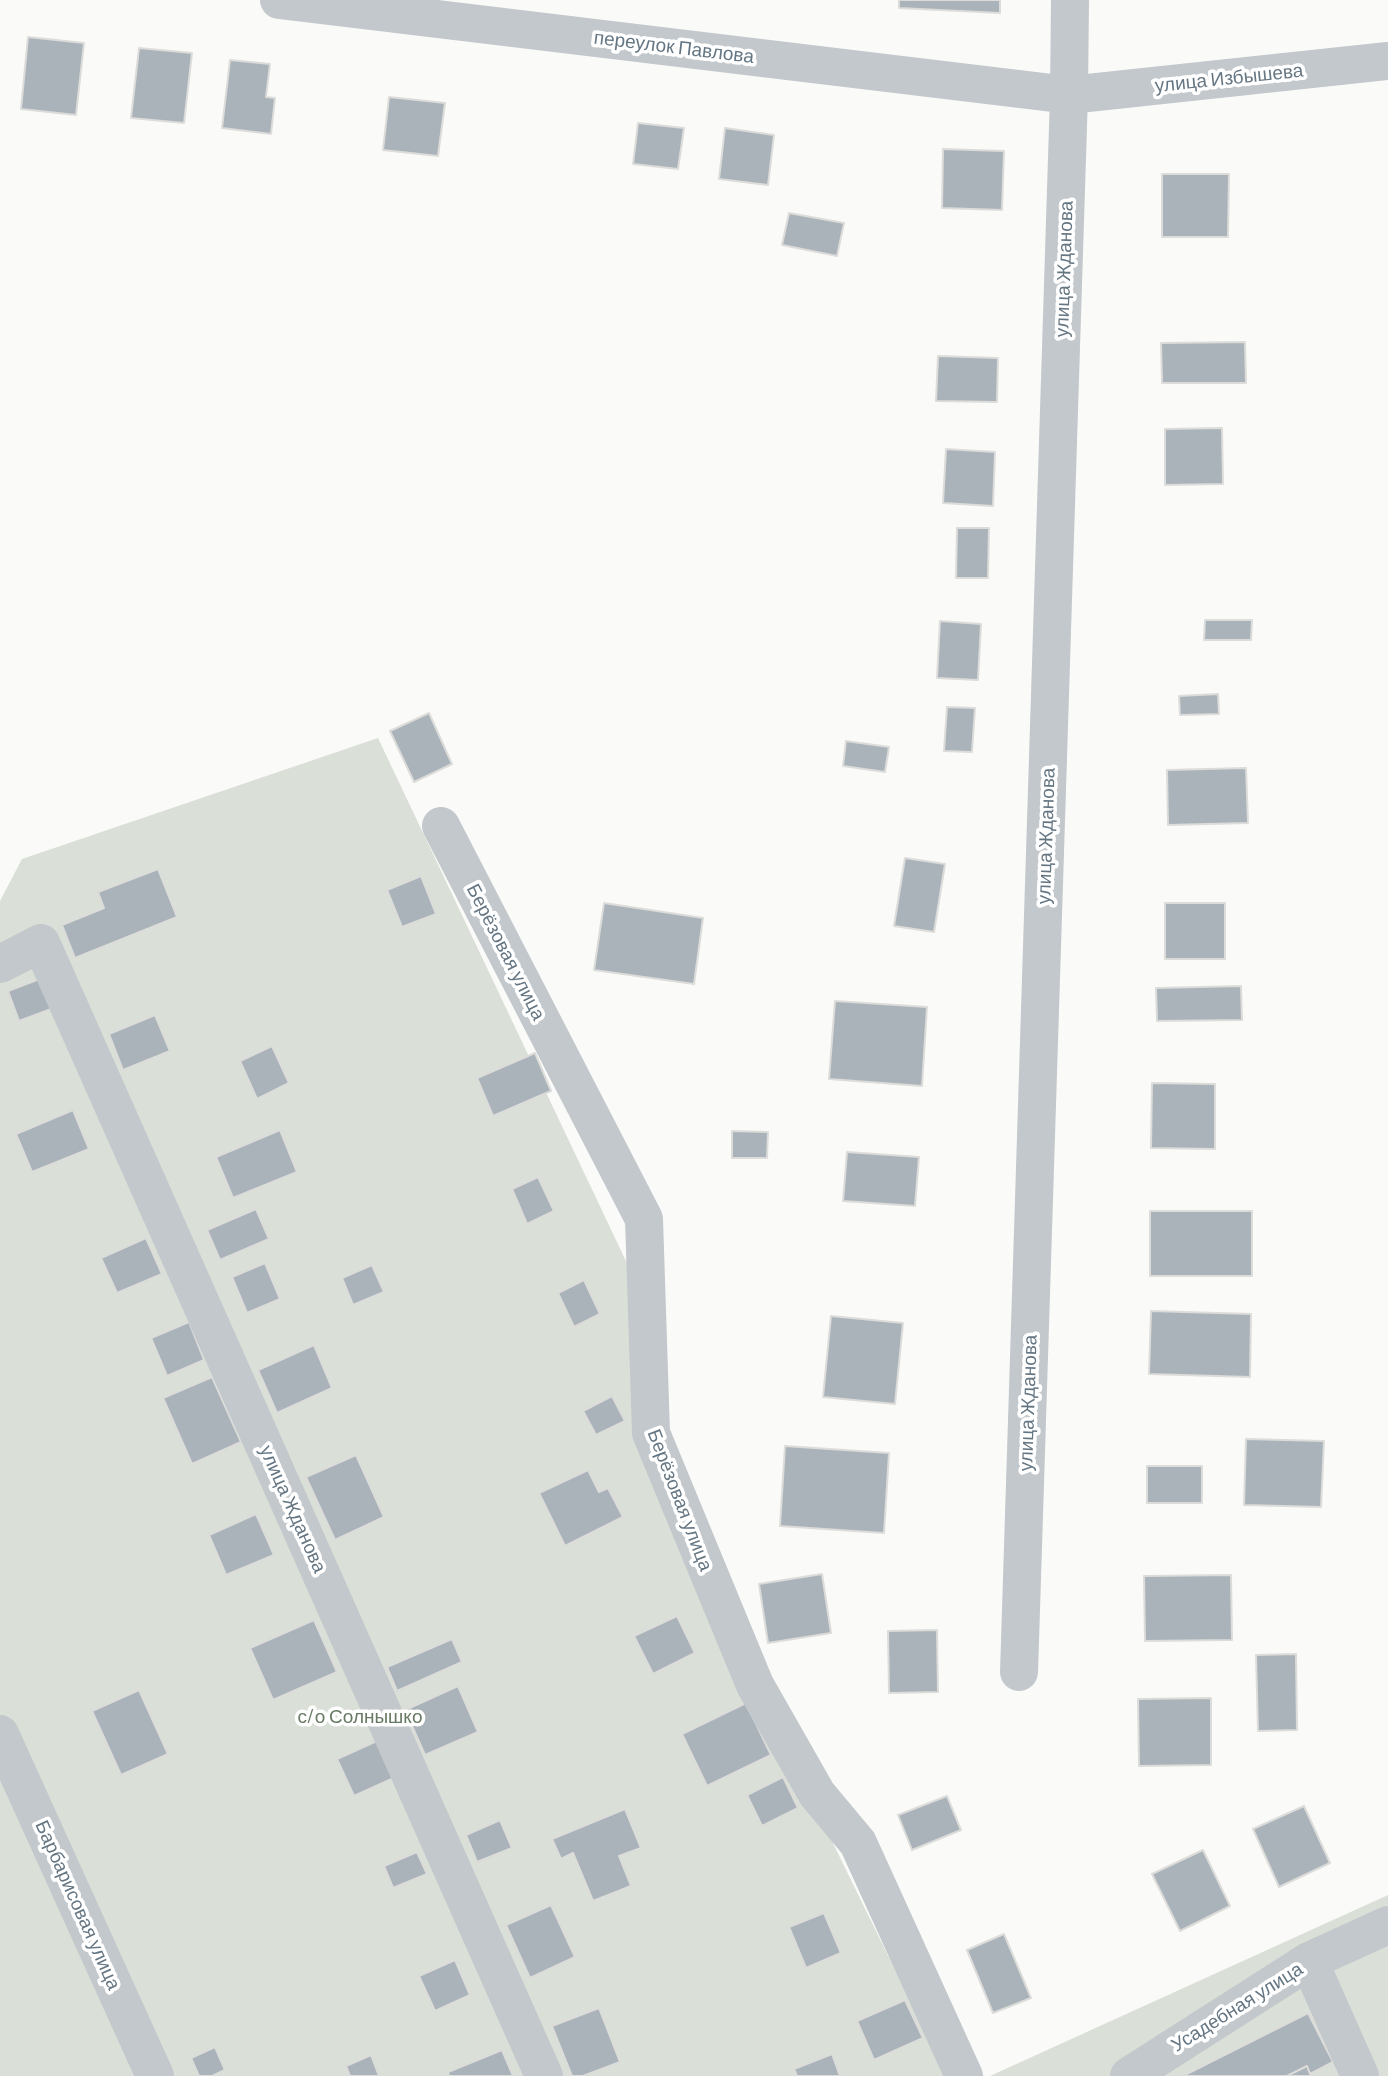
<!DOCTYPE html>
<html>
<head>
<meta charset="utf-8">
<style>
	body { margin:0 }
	canvas { display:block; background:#fafaf8 }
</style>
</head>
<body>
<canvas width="1388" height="2076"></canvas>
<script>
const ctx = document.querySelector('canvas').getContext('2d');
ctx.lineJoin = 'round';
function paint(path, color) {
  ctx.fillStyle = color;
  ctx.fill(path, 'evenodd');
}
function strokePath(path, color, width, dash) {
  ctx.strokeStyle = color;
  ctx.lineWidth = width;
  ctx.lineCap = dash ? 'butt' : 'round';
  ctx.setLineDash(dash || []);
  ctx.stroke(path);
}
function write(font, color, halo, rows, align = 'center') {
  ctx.font = font + ' Barlow,sans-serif';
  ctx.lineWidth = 7;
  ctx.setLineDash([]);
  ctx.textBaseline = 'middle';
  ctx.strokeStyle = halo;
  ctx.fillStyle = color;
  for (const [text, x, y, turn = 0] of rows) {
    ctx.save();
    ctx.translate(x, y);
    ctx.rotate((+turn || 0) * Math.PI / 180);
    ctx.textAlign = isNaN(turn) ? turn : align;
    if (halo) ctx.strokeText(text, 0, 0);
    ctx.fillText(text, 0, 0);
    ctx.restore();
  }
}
const green = new Path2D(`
	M378,738L634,1278L637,1443L947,2076H0V901L22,859Z
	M1388,1895V2076H990Z`);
const building = new Path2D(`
	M899,0H1000V13L899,8Z
	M28,37L84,43L76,115L21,109Z
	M139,48L192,53L184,123L131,118Z
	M230,60L270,64L266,97L275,98L271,134L222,128Z
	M389,97L445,103L438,156L383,150Z
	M638,123L684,128L678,169L633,164Z
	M725,128L774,135L768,185L719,179Z
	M943,149L1004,151L1002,210L942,208Z
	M1162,174H1229L1228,237H1162Z
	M789,213L844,223L837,256L782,245Z
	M1245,342L1246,383H1162L1161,343Z
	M938,356L998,358L997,402L936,401Z
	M1222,428L1223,484L1165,485V429Z
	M946,449L995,452L993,506L943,503Z
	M957,528H989L988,578H956Z
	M1205,620H1252L1251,640H1204Z
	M940,621L981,624L978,680L937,678Z
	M1218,694L1219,714L1180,715L1179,696Z
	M947,707L975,708L972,752L944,751Z
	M429,713L452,764L414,782L390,731Z
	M846,741L889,747L885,772L843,766Z
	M1246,768L1248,823L1168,825L1167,770Z
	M905,858L945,864L934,932L894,926Z
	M158,869L177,917L75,958L62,925L104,908L98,892Z
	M421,876L436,914L402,927L387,890Z
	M604,903L703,918L694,984L594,970Z
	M1165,903H1225V959H1165Z
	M42,978L54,1008L19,1021L8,991Z
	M1241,986L1242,1020L1157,1021L1156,988Z
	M835,1001L927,1007L922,1086L829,1079Z
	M155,1015L170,1051L123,1070L109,1034Z
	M272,1046L289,1083L257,1099L240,1061Z
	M535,1053L551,1091L493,1116L477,1078Z
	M1152,1083L1215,1084V1149L1151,1148Z
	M73,1110L89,1149L32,1172L16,1134Z
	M280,1130L297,1172L233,1198L216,1157Z
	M732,1131L768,1132L767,1158H732Z
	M847,1152L919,1157L915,1206L843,1201Z
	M538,1177L554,1211L527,1224L512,1189Z
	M256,1209L269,1239L220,1260L207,1230Z
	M1150,1211H1252V1276H1150Z
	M146,1238L162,1274L117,1293L101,1258Z
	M265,1263L280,1299L247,1313L232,1277Z
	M372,1265L384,1292L353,1305L342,1278Z
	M584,1280L600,1314L574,1327L558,1293Z
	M1151,1311L1251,1314L1250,1377L1149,1374Z
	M831,1316L903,1323L895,1404L823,1397Z
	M189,1322L204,1360L167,1376L151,1338Z
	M314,1345L332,1388L277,1413L258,1370Z
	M212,1377L241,1442L192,1464L163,1398Z
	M612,1396L625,1421L596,1435L583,1411Z
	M1246,1439L1324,1441L1321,1507L1244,1505Z
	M785,1446L889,1453L884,1533L780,1526Z
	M356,1455L384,1517L335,1540L306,1477Z
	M1147,1466H1202V1503H1147Z
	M588,1470L599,1492L608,1488L623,1517L565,1546L539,1493Z
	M256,1514L274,1555L226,1575L209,1535Z
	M822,1574L831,1633L768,1643L759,1584Z
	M1231,1575L1232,1640L1145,1641L1144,1576Z
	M677,1616L695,1653L653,1674L634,1636Z
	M314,1620L337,1672L273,1700L250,1648Z
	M937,1630L938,1692L889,1693L888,1631Z
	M452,1639L462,1662L397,1691L387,1667Z
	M1296,1654L1297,1730L1258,1731L1256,1655Z
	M458,1686L478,1732L425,1755L405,1710Z
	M139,1690L168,1754L121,1775L92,1711Z
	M1211,1698V1765L1139,1766L1138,1699Z
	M746,1703L771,1755L707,1786L682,1734Z
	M379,1740L396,1777L354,1796L337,1759Z
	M783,1777L798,1808L762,1826L747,1795Z
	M947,1796L961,1830L912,1850L898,1815Z
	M1304,1806L1330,1863L1279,1887L1253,1829Z
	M625,1809L641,1848L619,1856L631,1886L593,1901L573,1853L561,1859L552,1839Z
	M500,1820L512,1848L477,1862L466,1835Z
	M1203,1850L1230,1906L1180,1931L1152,1874Z
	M417,1852L427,1874L393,1888L384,1866Z
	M551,1905L575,1957L530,1978L506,1925Z
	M824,1913L841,1953L806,1968L789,1927Z
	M1004,1934L1031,1998L993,2013L967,1950Z
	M455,1960L470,1995L435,2011L419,1976Z
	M905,2000L923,2038L874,2060L857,2021Z
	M599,2008L620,2062L583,2076H572L552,2026Z
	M1308,2013L1333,2062L1310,2074L1307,2066L1287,2076H1183Z
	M215,2047L225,2070L212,2076H199L191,2058Z
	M502,2050L513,2076H449L448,2072Z
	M832,2054L840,2076H797L794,2069Z
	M371,2055L379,2076H350L346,2066Z
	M1307,2066L1311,2076H1287Z`);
const minor = new Path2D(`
	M279,0L1069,95L1388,61
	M441,826L644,1219L651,1433L755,1685L817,1794L858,1843L964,2076
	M0,964L41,943L544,2076
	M1019,1672L1069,95L1070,0
	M0,1734L155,2076
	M1309,1961L1360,2076
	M1129,2076L1309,1961L1388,1925`);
const streetNames = [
	["переулок Павлова",674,47,7],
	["улица Избышева",1229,78,-6],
	["улица Жданова",1064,269,-88],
	["улица Жданова",1046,836,-88],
	["Берёзовая улица",506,952,63],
	["улица Жданова",1028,1403,-88],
	["Берёзовая улица",680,1500,69],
	["улица Жданова",293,1509,66],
	["Барбарисовая улица",78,1905,66],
	["Усадебная улица",1237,2007,-32]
];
const parkNames = [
	["с/о Солнышко",360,1717]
];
paint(green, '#dadfd7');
paint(building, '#aab3b9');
strokePath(building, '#dcdcda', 2);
strokePath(minor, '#c3c8cc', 38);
write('19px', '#657683', '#fff', streetNames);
write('19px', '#687a64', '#fff', parkNames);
</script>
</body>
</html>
